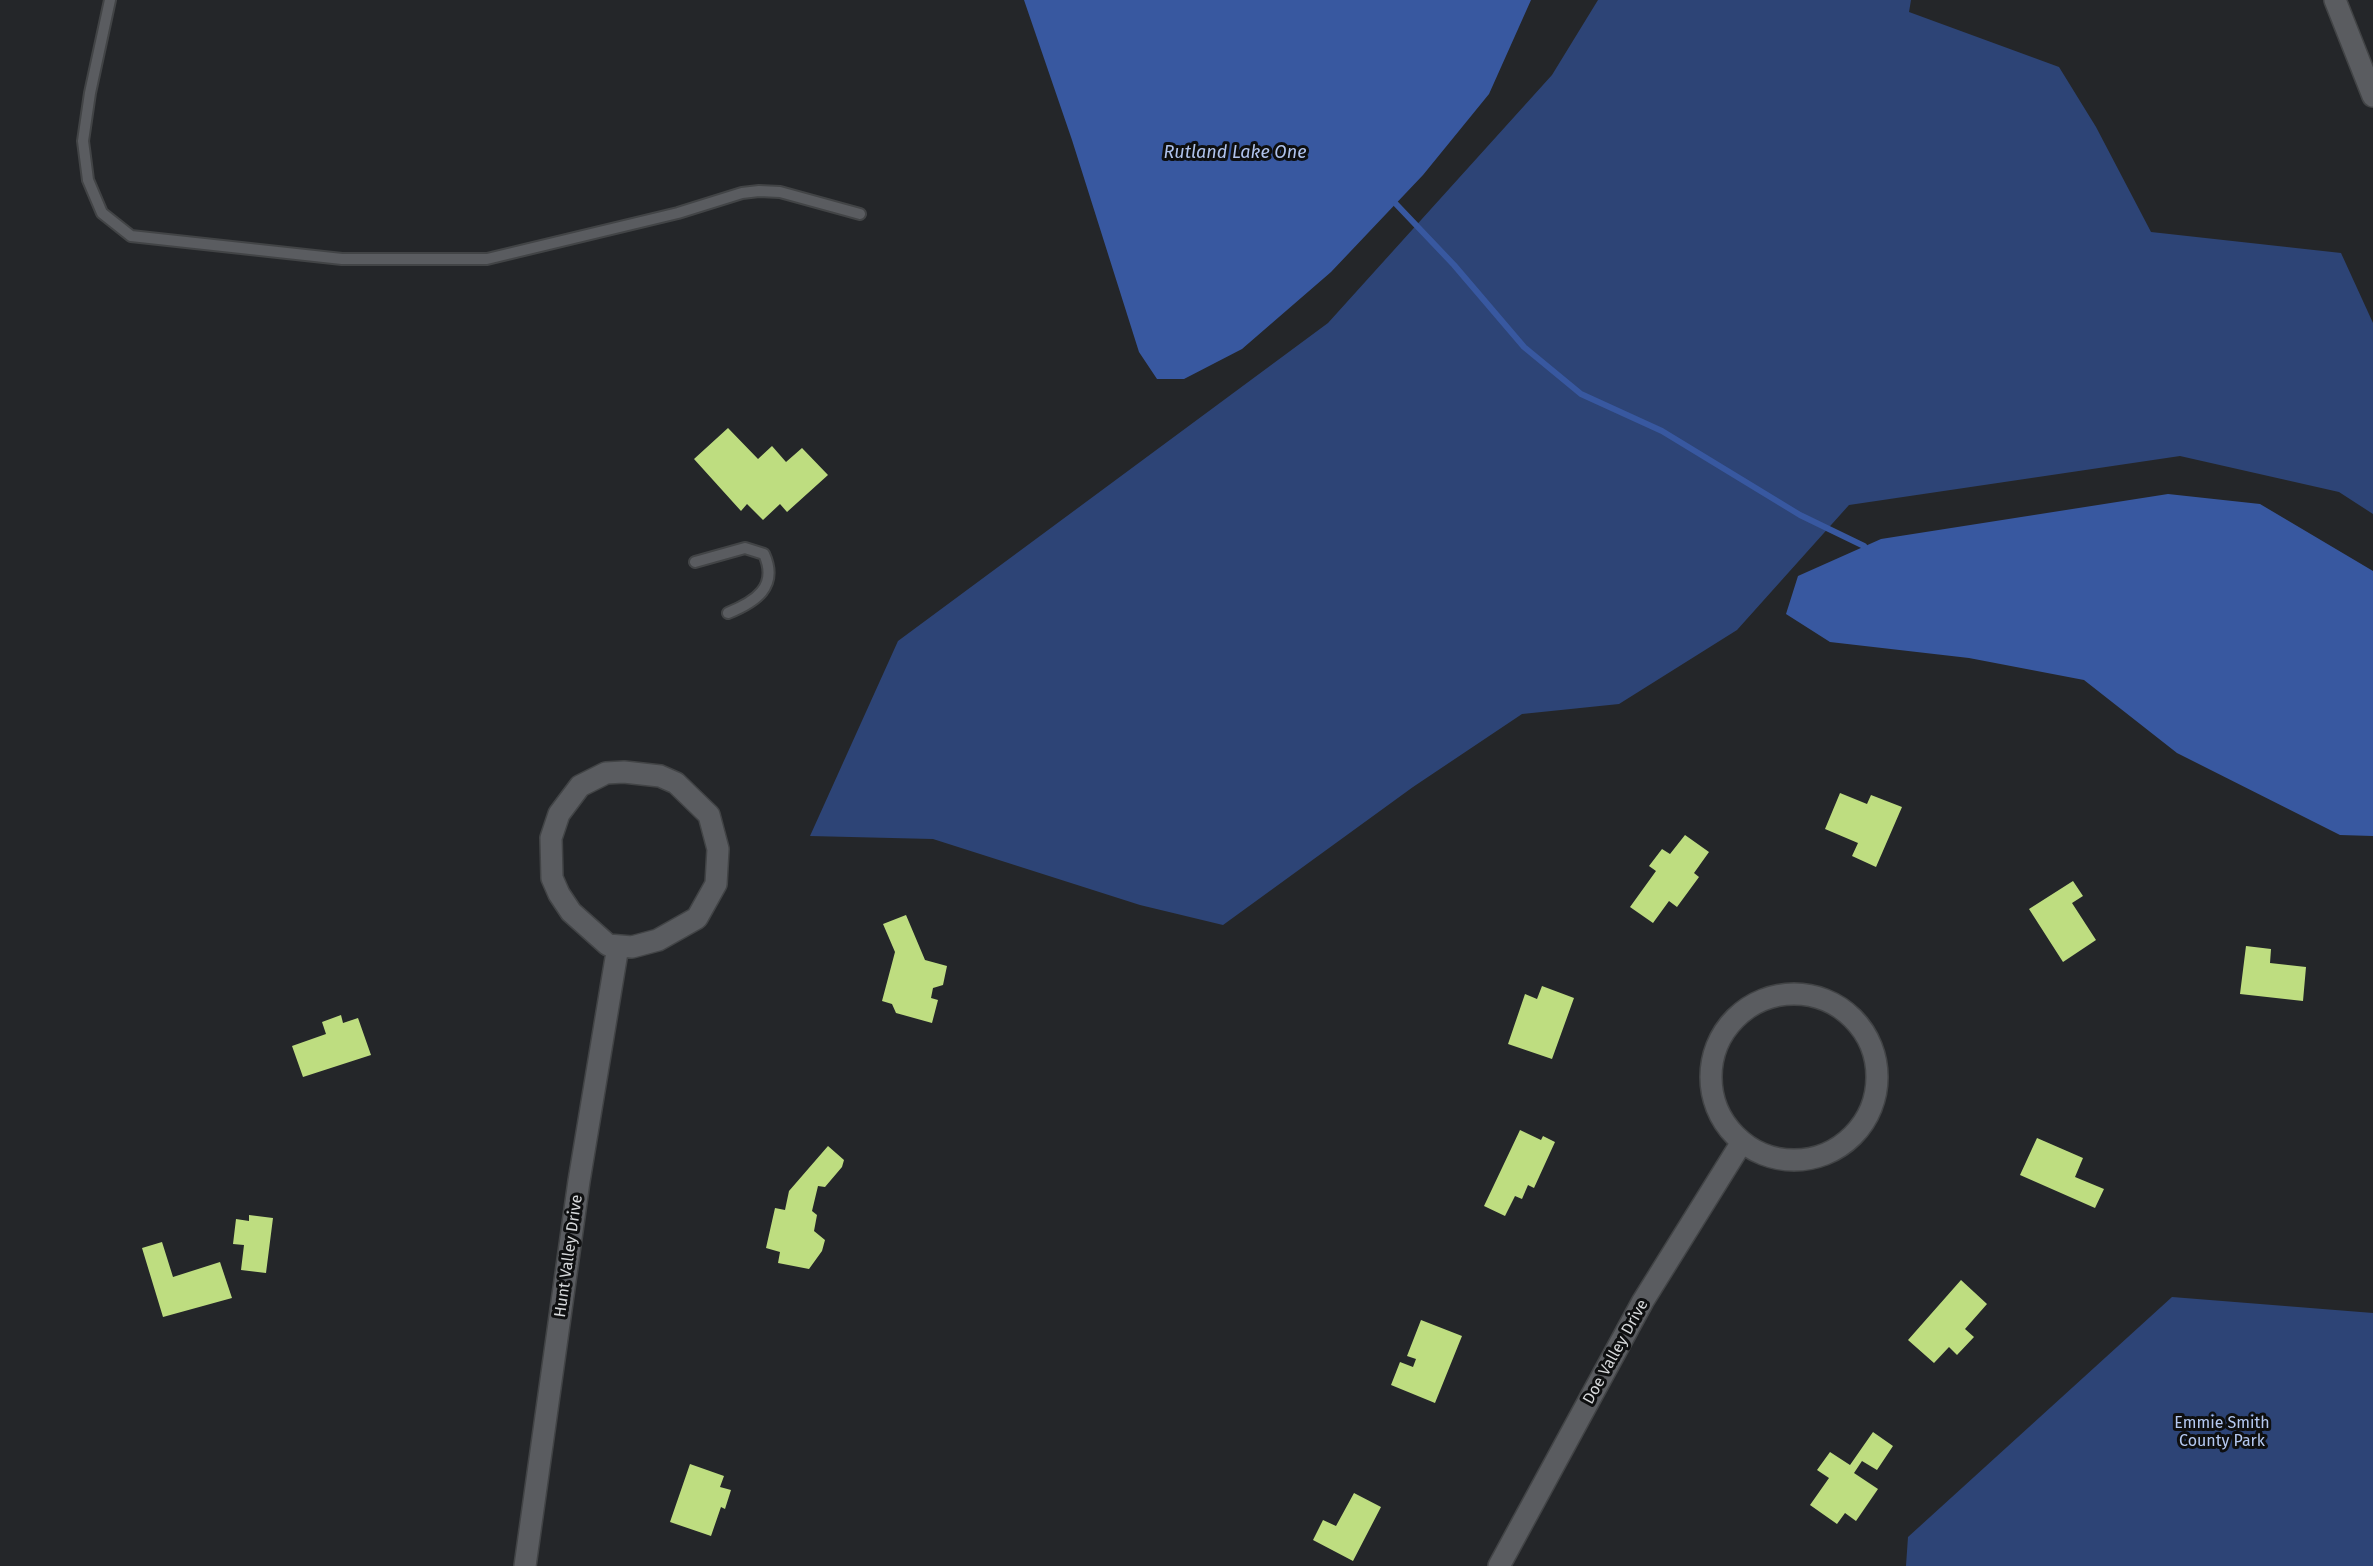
<!DOCTYPE html>
<html>
<head>
<meta charset="utf-8">
<style>
	body { margin:0 }
	canvas { display:block; background:#242629 }
</style>
</head>
<body>
<canvas width="2373" height="1566"></canvas>
<script>
const ctx = document.querySelector('canvas').getContext('2d');
ctx.lineJoin = 'round';
function paint(path, color) {
  ctx.fillStyle = color;
  ctx.fill(path, 'evenodd');
}
function strokePath(path, color, width, dash) {
  ctx.strokeStyle = color;
  ctx.lineWidth = width;
  ctx.lineCap = dash ? 'butt' : 'round';
  ctx.setLineDash(dash || []);
  ctx.stroke(path);
}
function write(font, color, halo, rows, align = 'center') {
  ctx.font = font + ' "Fira Sans",sans-serif';
  ctx.lineWidth = 6;
  ctx.setLineDash([]);
  ctx.textBaseline = 'middle';
  ctx.strokeStyle = halo;
  ctx.fillStyle = color;
  for (const [text, x, y, turn = 0] of rows) {
    ctx.save();
    ctx.translate(x, y);
    ctx.rotate((+turn || 0) * Math.PI / 180);
    ctx.textAlign = isNaN(turn) ? turn : align;
    if (halo) ctx.strokeText(text, 0, 0);
    ctx.fillText(text, 0, 0);
    ctx.restore();
  }
}
const green = new Path2D(`
	M1598,0H1911L1909,12L2059,67L2096,127L2151,232L2341,253L2373,323V514L2339,492L2180,456L1849,505L1737,630L1619,704L1522,714L1413,787L1223,925L1140,905L933,839L810,836L898,641L1328,323L1552,75Z
	M2172,1297L2373,1313V1566H1906L1908,1537Z`);
const water = new Path2D(`
	M1024,0H1531L1489,94L1423,175L1331,272L1242,349L1184,379H1157L1139,352L1072,140Z
	M2168,494L2260,504L2373,571V836L2340,835L2177,753L2084,680L1969,658L1830,642L1786,614L1798,576L1881,539Z`);
const stream = new Path2D(`
	M1396,204L1454,265L1524,347L1581,394L1662,431L1800,515L1864,546`);
const building = new Path2D(`
	M728,428L758,459L772,446L786,462L802,448L828,475L787,512L780,504L763,520L747,504L741,511L694,459Z
	M1840,793L1867,804L1871,795L1902,807L1876,867L1852,856L1858,843L1825,829Z
	M1685,835L1709,852L1694,873L1699,877L1677,907L1669,901L1653,923L1630,907L1656,871L1649,866L1662,849L1670,854Z
	M2073,881L2083,896L2072,903L2096,940L2063,962L2029,909Z
	M906,915L925,960L947,966L943,985L933,988L931,998L938,1000L932,1023L896,1013L892,1004L882,1001L895,952L883,924Z
	M2246,946L2271,949L2270,963L2306,967L2303,1001L2240,994Z
	M1542,986L1574,998L1552,1059L1508,1044L1525,994L1537,999Z
	M341,1015L343,1023L358,1018L371,1055L303,1077L292,1046L326,1034L322,1022Z
	M1520,1130L1541,1140L1543,1136L1555,1142L1534,1188L1528,1185L1522,1199L1515,1196L1505,1216L1484,1206Z
	M2037,1138L2083,1158L2075,1177L2104,1189L2095,1208L2020,1175Z
	M828,1146L844,1160L842,1167L825,1187L818,1186L812,1211L817,1215L814,1231L825,1240L822,1251L809,1269L778,1263L780,1252L766,1248L775,1208L785,1210L789,1191Z
	M249,1215L273,1218L266,1273L241,1270L244,1245L233,1244L236,1219L249,1221Z
	M162,1242L173,1277L220,1262L232,1298L163,1317L142,1248Z
	M1961,1280L1987,1304L1965,1329L1974,1337L1957,1355L1949,1347L1934,1363L1908,1340Z
	M1421,1320L1462,1336L1435,1403L1391,1385L1400,1362L1413,1367L1416,1359L1407,1356Z
	M1873,1432L1893,1446L1877,1470L1862,1461L1854,1473L1878,1489L1856,1521L1845,1513L1837,1524L1810,1505L1829,1478L1817,1470L1830,1452L1850,1465Z
	M690,1464L724,1476L720,1487L731,1490L725,1509L721,1507L711,1536L670,1522Z
	M1354,1493L1381,1507L1353,1561L1313,1540L1323,1520L1336,1526Z`);
const service = new Path2D(`
	M110,0L90,93L83,141L88,180L102,213L131,236L342,259H487L678,213L742,193L759,191L780,192L860,214
	M695,562L745,548L764,554C779,587 755,602 728,613`);
const minor = new Path2D(`
	M2335,0L2373,96
	M624,772L660,776L676,783L709,815L718,849L716,884L697,918L658,940L632,947L608,945L571,912L559,894L552,878L551,838L559,814L580,786L606,773Z
	M1711 1077a83 83 0 1 1 166 0a83 83 0 1 1-166 0Z
	M525,1566L579,1181L618,946
	M1499,1566L1643,1301L1742,1142`);
const streetNames = [
	["Hunt Valley Drive",569,1256,-82],
	["Doe Valley Drive",1616,1352,-61]
];
const parkNames = [
	["Emmie Smith",2222,1424],
	["County Park",2222,1442]
];
const waterNames = [
	["Rutland Lake One",1235,153]
];
paint(green, '#2d4476');
paint(water, '#3858a0');
strokePath(stream, '#3858a0', 6);
paint(building, '#bedd80');
strokePath(service, '#424446', 14);
strokePath(minor, '#424446', 24);
strokePath(service, '#5a5c60', 10);
strokePath(minor, '#5a5c60', 21);
write('16px', '#d7d9db', '#0e0f10', streetNames);
write('16px', '#b5c9f1', '#0e0f10', parkNames);
write('italic 18px', '#b0c3ec', '#0e0f10', waterNames);
</script>
</body>
</html>
